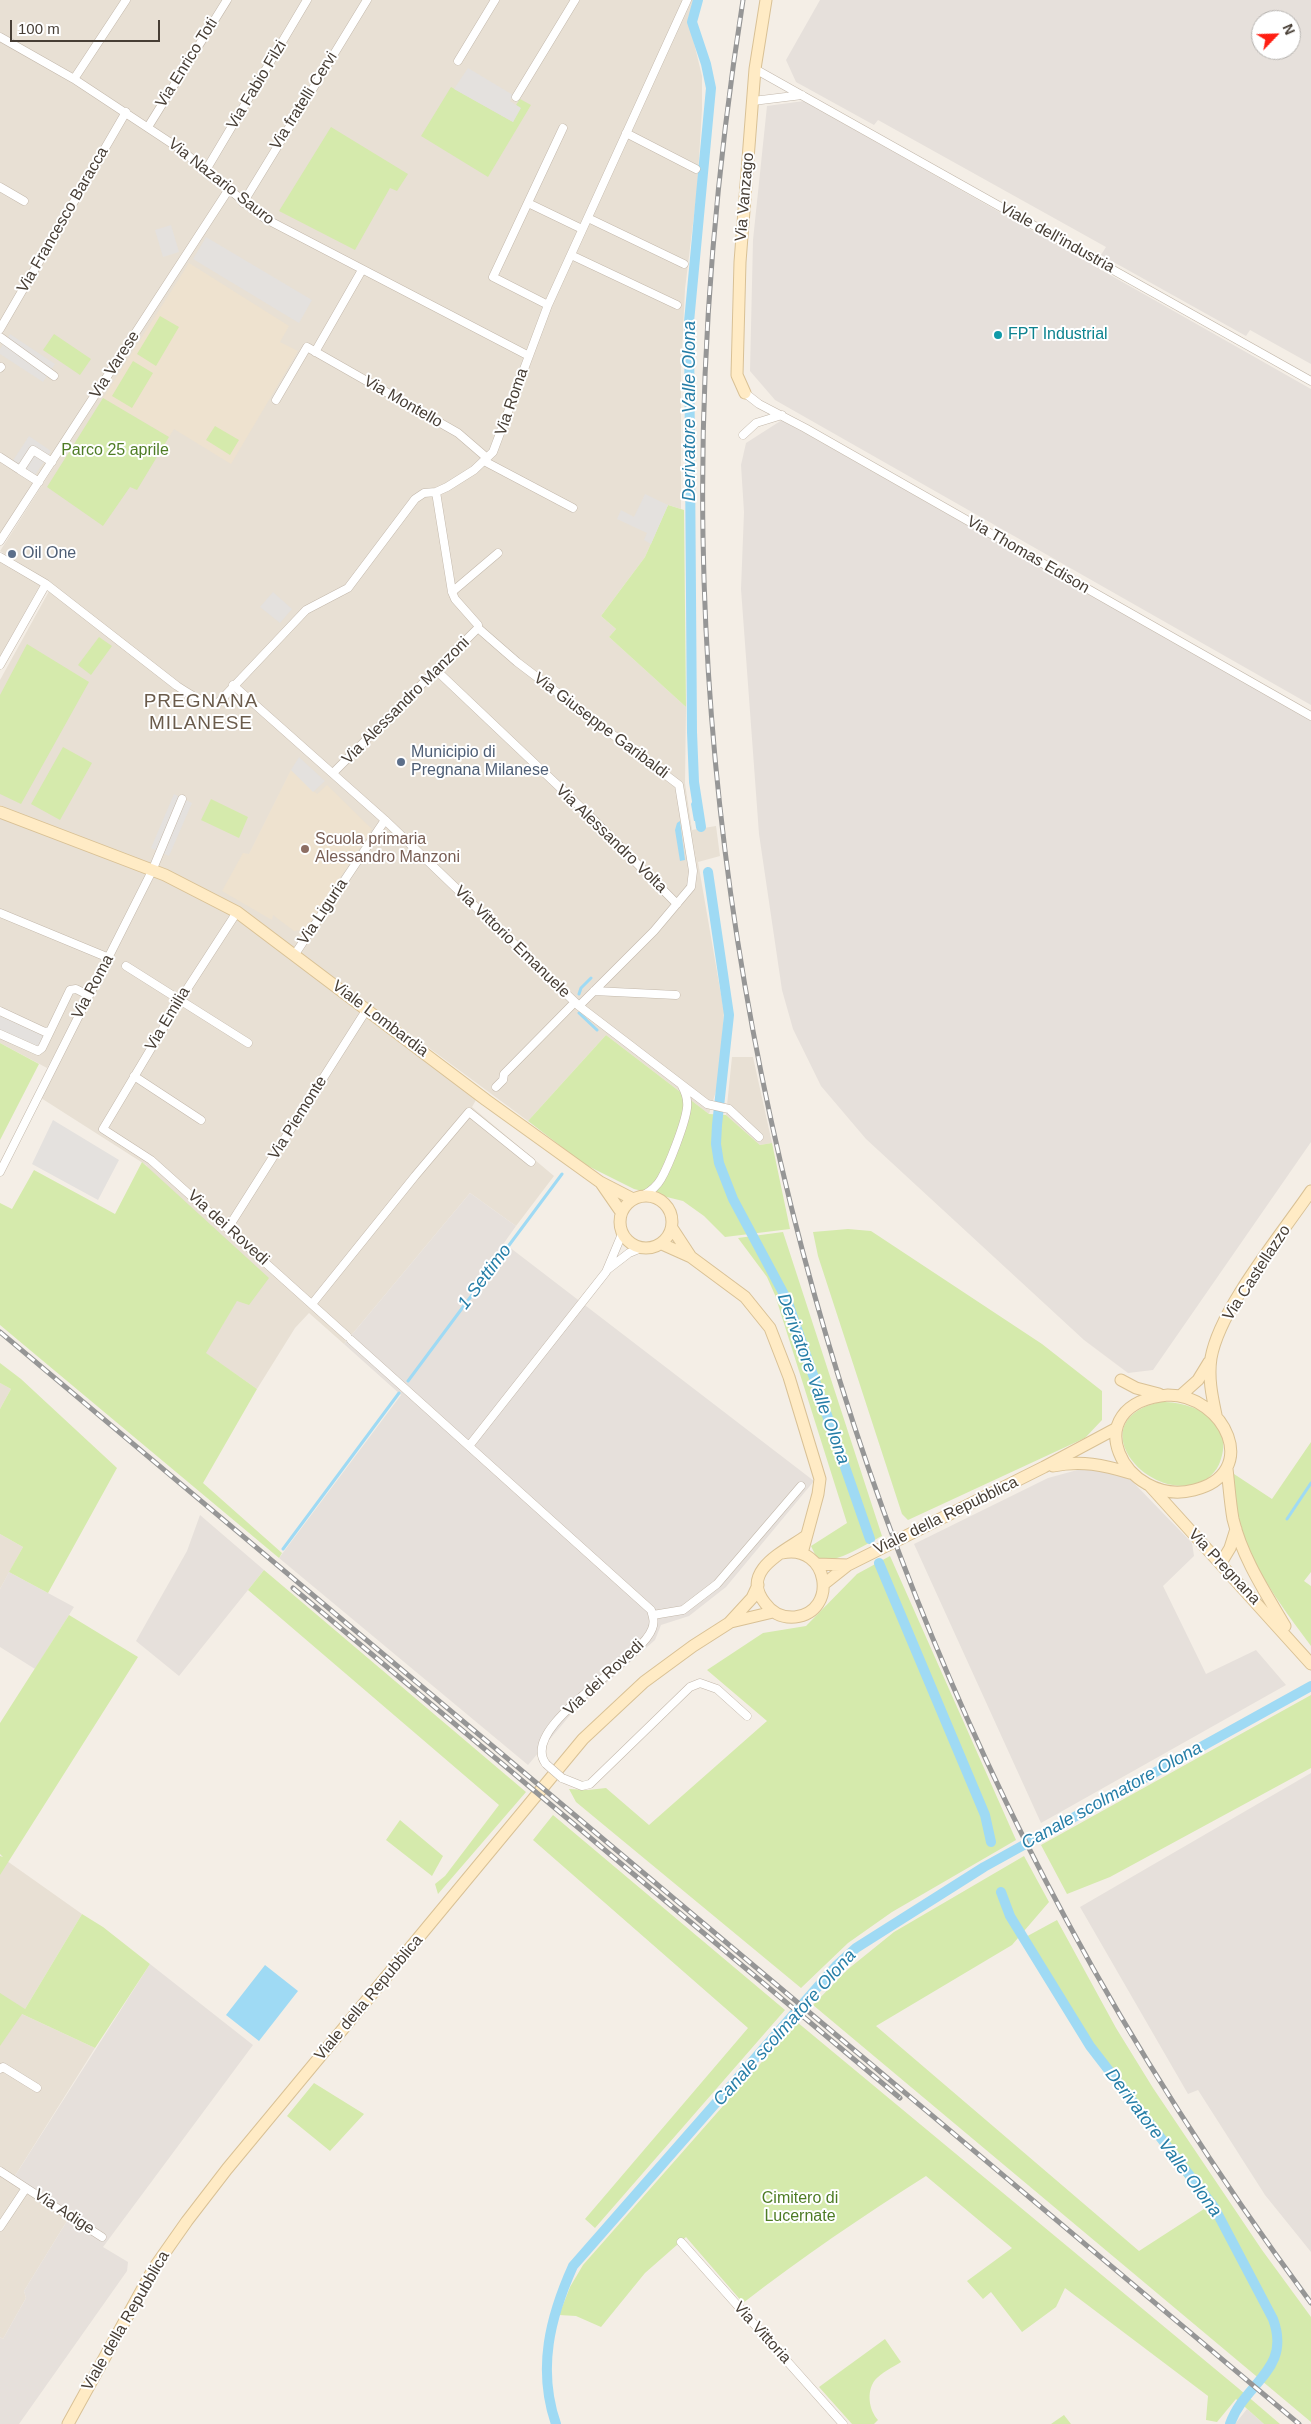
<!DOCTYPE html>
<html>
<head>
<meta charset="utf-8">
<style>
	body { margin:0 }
	#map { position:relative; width:1311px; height:2424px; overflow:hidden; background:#f4eee6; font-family:Arial,sans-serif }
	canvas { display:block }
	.north { position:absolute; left:1251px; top:10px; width:50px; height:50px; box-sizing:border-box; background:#fff; border:1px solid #b5b2ae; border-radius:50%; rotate:66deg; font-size:14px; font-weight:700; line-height:20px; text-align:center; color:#473e35 }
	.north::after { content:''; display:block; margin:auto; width:18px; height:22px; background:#ff1e12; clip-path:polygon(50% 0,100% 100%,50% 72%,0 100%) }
	.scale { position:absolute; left:10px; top:20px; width:150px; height:22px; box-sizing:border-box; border:2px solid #473e35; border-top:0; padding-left:6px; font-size:15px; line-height:18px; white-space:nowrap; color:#473e35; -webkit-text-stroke:4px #fff; paint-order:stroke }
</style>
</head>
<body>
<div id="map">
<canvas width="1311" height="2424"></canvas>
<div class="north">N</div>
<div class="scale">100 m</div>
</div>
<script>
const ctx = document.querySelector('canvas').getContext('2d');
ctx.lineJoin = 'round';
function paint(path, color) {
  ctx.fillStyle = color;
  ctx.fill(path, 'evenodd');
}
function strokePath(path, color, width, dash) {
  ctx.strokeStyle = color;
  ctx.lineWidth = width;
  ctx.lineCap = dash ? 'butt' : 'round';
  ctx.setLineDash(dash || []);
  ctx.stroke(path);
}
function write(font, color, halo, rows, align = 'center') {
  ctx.font = font + ' Arial,sans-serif';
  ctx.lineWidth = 4;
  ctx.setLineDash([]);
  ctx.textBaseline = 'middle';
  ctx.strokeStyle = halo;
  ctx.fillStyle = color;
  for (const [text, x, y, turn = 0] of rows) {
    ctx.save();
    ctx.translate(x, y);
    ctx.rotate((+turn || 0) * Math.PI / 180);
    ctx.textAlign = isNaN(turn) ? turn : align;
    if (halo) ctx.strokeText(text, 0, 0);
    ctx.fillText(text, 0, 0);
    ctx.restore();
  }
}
const residential = new Path2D(`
	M0,0H695L688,18L702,76V109L697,191L685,289L681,371V509L668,505L645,557L601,616L616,629L609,637L686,707L685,783L692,830L716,826L720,856L698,862L724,1012L719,1081L709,1114L606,1035L528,1121L241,909L0,805V680L53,584L0,551L232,188L158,130L0,34Z
	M0,40L74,83L179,151L226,190L0,537Z
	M0,560L40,585L0,657Z
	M0,812L152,871L100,974L47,1068L0,1043Z
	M154,876L238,917L476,1100L472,1107L554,1176L516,1226L470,1193L344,1344L309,1313L295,1328L257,1389L205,1353L237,1300L146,1165L41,1098Z
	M732,1057H753L772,1143L760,1145L726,1115Z
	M0,1383L11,1389L0,1409Z
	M0,1534L23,1547L0,1589Z
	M0,1856L82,1914L22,2014L95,2048L13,2179L70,2216L24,2291L26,2298L3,2339L0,2337Z`);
const industrial = new Path2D(`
	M820,0H1311V364L1250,330L1246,336L1101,255L1106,247L878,120L874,125L796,82L786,60ZM1261,20H1291V50H1261Z
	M804,101L1311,389V705L775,400L750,371L753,240L767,106Z
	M782,420L1311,720V1142L1153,1370L1128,1373L1084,1340L866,1139L821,1086L793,1029L782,990L759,834L741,589L744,512L741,465L746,443Z
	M470,1193L516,1226L504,1243L814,1481L726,1587L689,1616L661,1625L655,1640L572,1713L528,1765L279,1558L401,1395L344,1344Z
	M1081,1469L1112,1472L1130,1479L1192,1543L1194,1556L1163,1586L1206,1674L1256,1650L1286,1685L1041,1823L914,1544L1048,1478Z
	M200,1515L264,1570L179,1676L136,1641L187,1551Z
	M9,1572L74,1607L35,1669L0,1647V1589Z
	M1311,1773V2252L1265,2195L1198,2090L1188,2094L1080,1907Z
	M150,1964L253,2045L103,2247L128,2262L127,2271L19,2424H0V2337L3,2339L26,2298L24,2291L70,2216L13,2179Z
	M1247,2409L1264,2424H1235Z`);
const education = new Path2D(`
	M189,263L289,326L280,342L298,351L231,464L174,429L169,437L103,398Z
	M291,770L317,794L327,785L372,829L307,929L294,931L273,915L272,920L222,891L243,853L249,854Z`);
const green = new Path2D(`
	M451,87L513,122L520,108L516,105L520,99L531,105L488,177L421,136Z
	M331,127L408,174L397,191L390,188L355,250L279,211Z
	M160,316L179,327L156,366L137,354Z
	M54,334L91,359L80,375L43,350Z
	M133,361L153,373L132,408L112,396Z
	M103,398L169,437L137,490L130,487L103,526L47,487Z
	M215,426L239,440L230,455L206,440Z
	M668,505L684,510L686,707L609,637L616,629L601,616L645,557Z
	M99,637L112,646L91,675L78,665Z
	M27,644L89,682L21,804L0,794V695Z
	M63,747L92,763L60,820L31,804Z
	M211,799L248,817L239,838L201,820Z
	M606,1035L709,1114L726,1115L760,1145L772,1143L790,1229L725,1237L704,1216L683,1201L634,1189L584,1164L528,1121Z
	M0,1043L39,1064L0,1140Z
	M142,1162L269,1278L249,1305L237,1301L206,1353L257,1389L203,1483L282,1553L279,1558L0,1325V1203L12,1209L34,1170L115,1214Z
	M848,1229L871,1231L1042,1344L1102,1391V1420L1085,1438L908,1520L902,1514L818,1256L813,1232Z
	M783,1232L882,1536C868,1543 839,1562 823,1560C816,1559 814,1552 811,1546L847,1523L775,1295L767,1277L738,1238Z
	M0,1363L21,1379L117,1468L48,1593L9,1572L23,1547L0,1534V1409L11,1389L0,1383Z
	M1160,1402C1195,1401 1236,1422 1220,1462C1217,1471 1208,1480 1199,1483C1145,1502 1080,1420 1160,1402Z
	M1311,1442V1572L1304,1581L1311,1586V1646C1280,1604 1244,1558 1236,1505C1234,1495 1234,1484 1234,1474L1272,1499Z
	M890,1556L1016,1840L892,1912L848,1943L801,1988L576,1802L569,1789L588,1790L606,1788L649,1825L767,1721L707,1670L763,1633L806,1626L857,1574Z
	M264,1570L526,1792L438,1894L435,1884L445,1876L499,1805L248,1590Z
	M69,1615L138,1657L0,1875V1856L3,1857L0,1854V1723Z
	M1311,1695V1768L1110,1877L1067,1894L1041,1845Z
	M553,1815L785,2010L595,2228L585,2219L748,2028L533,1840Z
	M400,1820L443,1856L432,1876L386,1840Z
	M1024,1856L1049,1902L1012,1945L876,2026L1139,2251L1207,2207L1101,2066L1068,2018L1022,1939L1057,1920L1116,2028L1153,2088L1262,2250L1311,2317V2422L813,2005L847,1970L894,1932Z
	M82,1914L103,1927L150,1964L95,2048L22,2014L0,2046V1993L25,2009Z
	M797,2022L1238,2388L1280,2424H1264L1236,2399L1217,2422L1206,2420L1208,2396L1065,2288L1056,2307L1022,2332L991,2292L983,2299L967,2281L1012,2248L926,2176C863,2216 802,2257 743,2303L686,2237L645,2273L601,2327L576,2316L559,2315L570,2287L583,2265Z
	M314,2083L364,2114L330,2151L287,2116Z
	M885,2339L901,2362C893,2367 881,2373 875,2380C866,2392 869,2410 878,2420L874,2424H852L819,2387Z
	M1064,2415L1071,2424H1051Z`);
const parking = new Path2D(`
	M468,68L513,95L510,101L521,108L513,122L454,89Z
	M171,225L179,252L163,257L155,230Z
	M206,237L312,300L299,323L193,259Z
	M10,334L55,364L43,382L0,354V349Z
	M29,436L51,451L32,480L10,465Z
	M645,494L668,505L651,544L644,540L647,533L617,519L621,510L634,517Z
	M273,592L292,609L280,623L260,607Z
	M299,757L325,781L313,792L291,770Z
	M174,794L192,803L169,856L151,848Z
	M0,1016L44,1036L38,1046L0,1030Z
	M53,1120L119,1160L98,1200L32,1164Z`);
const water = new Path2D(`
	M693,800H699L704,826L699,827L697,821H694L691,804Z
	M680,821L685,860L680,861L675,830L677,823Z
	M265,1965L298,1991L259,2041L226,2015Z`);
const stream = new Path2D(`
	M579,994L581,988L591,978
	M579,1013L597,1030
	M408,1381L562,1174
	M1287,1519L1311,1483
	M283,1549L399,1393`);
const canal = new Path2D(`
	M698,0L692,22L706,64L711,88L689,322L692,732L694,782L701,827
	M708,872L729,1015L717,1125L716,1144L719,1163L733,1199L787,1300L870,1539
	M879,1563L985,1815L991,1842
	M1001,1892L1010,1916L1090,2046L1214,2207L1273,2319C1292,2370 1245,2382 1230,2424
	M556,2424C537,2369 550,2317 573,2266L836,1966L856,1948L984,1867L1311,1686`);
const street = new Path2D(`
	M0,37L74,79L180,149L264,218L529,356
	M458,61L495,0
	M755,69L1311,381
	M74,79L126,0
	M516,97L575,0
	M753,101L802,95
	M148,127L227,0
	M626,133L696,169
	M206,170L307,0
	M0,187L24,201
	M243,203L367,0
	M528,203L582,229
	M588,218L684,264
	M571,255L677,305
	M548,305L493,277L563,128
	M0,329L126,112
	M0,337L54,376
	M315,352L362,270
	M0,368L1,367
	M745,393L759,404L805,428L1311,716
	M276,400L307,347L458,433L487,458
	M743,435L756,423L782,415
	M0,457L20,470L33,450L52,462
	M484,461L573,508
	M20,470L39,482
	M436,492L452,592L455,599L478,625V628L517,662L679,785L693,871L691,887L654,931L579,1006
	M0,541L229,189
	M0,557L46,584L177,686C188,693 205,705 218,703L306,610L348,588L415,499L424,493L436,492L447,487L474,470L493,452L548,305L687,0
	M452,592L498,553
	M0,665L46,584
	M437,671L590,816L677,904
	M233,685L385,820L579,1006L707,1104L729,1109L759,1137
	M333,773L478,628
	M237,912L180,1000L103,1129L151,1160L347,1336
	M0,913L109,958
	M295,954L385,820
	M126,966L248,1043
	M594,991L676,995
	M0,1011L45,1032L50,1031
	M0,1034L38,1051L42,1048L70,990L76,989L88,995
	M134,1076L201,1120
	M496,1087L503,1080L504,1074L575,1002
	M0,1172L152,871L182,799
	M644,1195C651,1191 657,1186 661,1179C669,1165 685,1124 687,1108C688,1100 686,1093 682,1086
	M228,1228L367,1009
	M607,1270L629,1253L641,1248
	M312,1304L415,1176L469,1112L531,1162
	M351,1340L651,1610C653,1617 655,1622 652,1629C640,1662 517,1726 546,1764
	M469,1446L606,1272L622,1234
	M653,1615L683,1610L717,1584L801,1486
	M562,1778L582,1786L590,1784L690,1687L700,1683L717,1689L747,1716
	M0,2069L3,2067L37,2088
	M0,2171L26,2188L0,2227
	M26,2188L102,2237
	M681,2242L843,2424`);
const secondary = new Path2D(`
	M745,393L737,375L740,262L755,69L766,0
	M0,812L165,875L237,912L486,1100L600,1182L633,1199
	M601,1183L621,1212
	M620 1222a26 26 0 1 1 52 0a26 26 0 1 1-52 0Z
	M672,1228L691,1257
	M662,1244L691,1257L745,1297L770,1328L789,1377L820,1479L818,1494L802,1553
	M1121,1380L1136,1388L1159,1394
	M1168,1395C1225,1395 1262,1473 1194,1490C1124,1508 1073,1404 1168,1395Z
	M1180,1396L1198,1380L1209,1362
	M1216,1415C1212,1396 1208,1378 1211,1358C1220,1308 1281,1235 1311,1191
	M1053,1466C1081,1460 1104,1465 1130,1473
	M1227,1469C1229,1485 1230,1502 1233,1519C1242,1557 1265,1592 1285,1626
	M1150,1486L1311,1664
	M782,1553C829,1543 839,1612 795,1617C782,1618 772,1613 765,1603C739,1571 785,1551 806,1536
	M1221,1563L1230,1548L1236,1529
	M816,1564L848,1565
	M824,1584L848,1565L1044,1467L1115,1429
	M731,1622L773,1612
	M68,2424L154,2268L187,2221L227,2169L583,1739L644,1682L693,1646L729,1623L752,1598L758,1585`);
const rail = new Path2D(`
	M743,0C715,178 700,357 703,537C711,1017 839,1499 1067,1921C1139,2055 1221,2181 1311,2303
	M0,1332L1299,2424
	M293,1588L900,2098`);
const streetBridge = new Path2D(`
	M546,1764L562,1778`);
const markers = [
	[998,335,5,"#0f9aa8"],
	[12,554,5,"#5c6f8a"],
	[401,762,5,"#5c6f8a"],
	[305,849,5,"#8d6e63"]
];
const streetNames = [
	["Via Enrico Toti",187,63,-58],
	["Via Fabio Filzi",257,85,-59],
	["Via fratelli Cervi",304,101,-58],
	["Via Nazario Sauro",221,182,38],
	["Via Vanzago",745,197,-85],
	["Via Francesco Baracca",63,220,-60],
	["Viale dell'industria",1057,238,29],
	["Via Varese",115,365,-57],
	["Via Montello",403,402,30],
	["Via Roma",512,402,-71],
	["Via Thomas Edison",1028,555,30],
	["Via Alessandro Manzoni",406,701,-45],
	["Via Giuseppe Garibaldi",601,726,37],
	["Via Alessandro Volta",611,839,44],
	["Via Liguria",323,912,-56],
	["Via Vittorio Emanuele",512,942,44],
	["Via Roma",93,987,-62],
	["Via Emilia",168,1019,-59],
	["Viale Lombardia",380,1019,37],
	["Via Piemonte",298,1118,-58],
	["Via dei Rovedi",228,1228,42],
	["Via Castellazzo",1257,1273,-57],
	["Viale della Repubblica",946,1516,-26],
	["Via Pregnana",1224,1567,47],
	["Via dei Rovedi",604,1678,-43],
	["Viale della Repubblica",369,1998,-50],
	["Via Adige",64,2212,33],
	["Viale della Repubblica",126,2321,-60],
	["Via Vittoria",762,2333,48]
];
const cultureNames = [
	["FPT Industrial",1008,335]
];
const parkNames = [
	["Parco 25 aprile",115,451],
	["Cimitero di",800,2199],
	["Lucernate",800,2217]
];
const serviceNames = [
	["Oil One",22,554],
	["Municipio di",411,753],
	["Pregnana Milanese",411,771]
];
const educationNames = [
	["Scuola primaria",315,840],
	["Alessandro Manzoni",315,858]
];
const waterNames = [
	["Derivatore Valle Olona",690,411,-90],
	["1 Settimo",485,1277,-53],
	["Derivatore Valle Olona",813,1379,70],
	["Canale scolmatore Olona",1112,1796,-29],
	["Canale scolmatore Olona",785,2028,-48],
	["Derivatore Valle Olona",1163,2143,53]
];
const quarterNames = [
	["PREGNANA",201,702],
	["MILANESE",201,724]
];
paint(residential, '#e8e0d4');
paint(industrial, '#e6e0db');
paint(education, '#eee2cf');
paint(green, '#d5eaac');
paint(parking, '#e4e1de');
paint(water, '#9fdaf4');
strokePath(stream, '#9fdaf4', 3);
strokePath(canal, '#9fdaf4', 10);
strokePath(street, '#c3b8ab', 9);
strokePath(secondary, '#d9c195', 13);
strokePath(street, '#fff', 8);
strokePath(secondary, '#ffebc5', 11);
strokePath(rail, '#969696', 5);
strokePath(rail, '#fff', 3, [9]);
strokePath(streetBridge, '#c3b8ab', 9, []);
strokePath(streetBridge, '#fff', 8);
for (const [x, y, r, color] of markers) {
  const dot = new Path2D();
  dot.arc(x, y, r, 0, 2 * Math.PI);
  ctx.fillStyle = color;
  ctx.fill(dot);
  strokePath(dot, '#fff', 2);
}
write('16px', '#473e35', '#fff', streetNames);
write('16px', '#0d838f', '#fff', cultureNames, 'left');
write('16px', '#4e7c25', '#fff', parkNames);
write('16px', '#4e5e75', '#fff', serviceNames, 'left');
write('16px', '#785e54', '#fff', educationNames, 'left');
write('italic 18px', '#267ea7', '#fff', waterNames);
ctx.letterSpacing = '1px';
write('19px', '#6a5b4b', '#fff', quarterNames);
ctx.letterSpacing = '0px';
</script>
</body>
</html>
